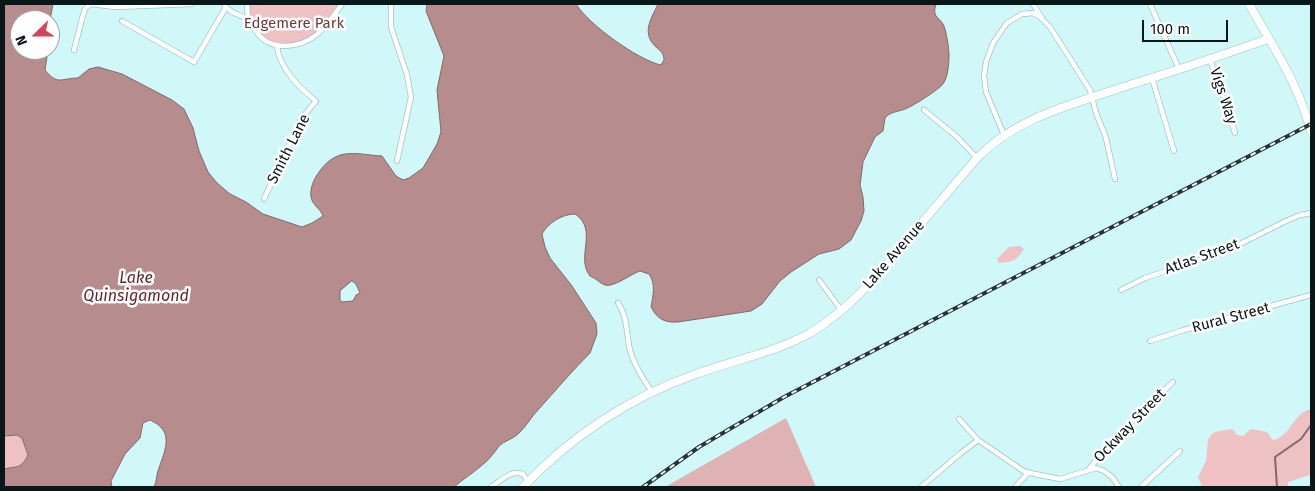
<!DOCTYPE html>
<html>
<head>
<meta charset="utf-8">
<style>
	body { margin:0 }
	#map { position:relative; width:1315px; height:491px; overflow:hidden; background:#d1f8f8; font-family:"Fira Sans",sans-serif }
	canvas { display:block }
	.frame { position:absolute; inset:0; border:5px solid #091718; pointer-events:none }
	.north { position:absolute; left:10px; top:10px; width:50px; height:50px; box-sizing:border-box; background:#fff; border:1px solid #9da2a3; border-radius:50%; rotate:248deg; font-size:14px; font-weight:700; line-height:20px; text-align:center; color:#091718 }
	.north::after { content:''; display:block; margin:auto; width:18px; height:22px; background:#d64557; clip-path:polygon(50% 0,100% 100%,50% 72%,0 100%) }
	.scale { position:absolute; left:1142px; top:20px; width:86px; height:22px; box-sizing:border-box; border:2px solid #091718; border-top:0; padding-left:6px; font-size:15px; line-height:18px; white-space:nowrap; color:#091718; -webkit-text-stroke:4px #fff; paint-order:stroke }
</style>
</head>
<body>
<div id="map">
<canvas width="1315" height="491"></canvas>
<div class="frame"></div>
<div class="north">N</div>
<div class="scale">100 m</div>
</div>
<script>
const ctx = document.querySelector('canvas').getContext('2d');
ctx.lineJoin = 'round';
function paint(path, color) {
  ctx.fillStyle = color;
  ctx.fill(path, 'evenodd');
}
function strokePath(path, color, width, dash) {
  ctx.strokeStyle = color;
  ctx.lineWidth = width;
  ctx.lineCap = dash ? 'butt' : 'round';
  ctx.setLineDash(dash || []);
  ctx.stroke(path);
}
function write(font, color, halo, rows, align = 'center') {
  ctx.font = font + ' "Fira Sans",sans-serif';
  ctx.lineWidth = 5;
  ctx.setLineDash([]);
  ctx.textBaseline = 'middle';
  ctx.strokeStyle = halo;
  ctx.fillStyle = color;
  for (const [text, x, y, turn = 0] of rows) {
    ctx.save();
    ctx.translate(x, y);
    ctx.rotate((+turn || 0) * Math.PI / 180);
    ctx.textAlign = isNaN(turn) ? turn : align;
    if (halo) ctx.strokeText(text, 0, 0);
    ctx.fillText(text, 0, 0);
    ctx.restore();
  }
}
const green = new Path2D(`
	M247,4H343L311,39L297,45L271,44L258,35L248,20Z
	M1020,246L1024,249C1016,261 1013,262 999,263L997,259L1009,247Z
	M1311,409V461L1310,465L1311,473L1310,475L1288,482V487H1202L1198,477L1206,461L1208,440L1211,435L1215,432L1232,429L1237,435L1243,436L1251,429L1267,432L1272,439L1275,440C1280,437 1285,434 1288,430C1295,421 1299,412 1311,409Z
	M17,435L22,438L28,455C21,468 17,466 4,469V436Z`);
const forest = new Path2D(`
	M786,418L816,487H665Z`);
const water = new Path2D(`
	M4,4H53L50,20H20V50H48L45,70C58,86 61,78 78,78L89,69L98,67L122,74L172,100L184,109L193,128L199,151L208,172L217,183L230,194L246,202L263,214L302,227L312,223L323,216C321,209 312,205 311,197C310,189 313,181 317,175C336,146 353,154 382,156L396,176L403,180L409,178L423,168L437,144L441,132L437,90L444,56L426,11L427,4H576C588,24 638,60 661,65L664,60C664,54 661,51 656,47C641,33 651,19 658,4H936C932,17 938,16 943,24C946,29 949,48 949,55C949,63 948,79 942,85C938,90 909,109 902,110C896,112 890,112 885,118L883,131L875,137L863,162L860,185L863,197L864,211L861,221L851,240L839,249L819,254L791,272L780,281L762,304L751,311L678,322C665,323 657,319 651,307C653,296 656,284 649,274L640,271C631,274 613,288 605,285C599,283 596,278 590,276C575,257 599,230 575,214C562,214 548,223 542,234L545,247L550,258L572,286L596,323L597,334L590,353C572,371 555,391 538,410C531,417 526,427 518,434C513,439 504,441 499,446C494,453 488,461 481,466C472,474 463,479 454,487H154C157,481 156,475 159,468C165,450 175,431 150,420L143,423L140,438L125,454L111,481L112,487H4V469C17,466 21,469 28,455L22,438L17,435L4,436ZM352,281L356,284L360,293L356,295L353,301L342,302L340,300V291Z`);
const stream = new Path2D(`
	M1277,487L1275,457L1301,439L1311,425`);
const street = new Path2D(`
	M224,4C230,15 243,14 249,21C254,28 257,34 263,39C270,45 277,46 285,46C315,45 326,26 342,4
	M247,4L248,20
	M391,4V27L407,75L411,97L397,161
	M1033,4L1042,18
	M1150,4L1179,69
	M122,21L194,62L226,7
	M74,50L83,15L85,9L90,4L116,7L192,4
	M1210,59L1235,133
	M1152,78L1174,151
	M924,110L957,137L977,158
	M1004,135L986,92L984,76L986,62L993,43L1007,23L1022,14L1033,13L1040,17L1050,27L1090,90L1096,113L1106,138L1115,179
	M264,199L301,119L316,101C299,88 279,67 277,46
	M819,280L842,311
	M1121,290L1145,278L1224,252L1286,221L1300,215L1311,213
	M618,303C628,317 626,334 630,350C634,365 643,379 652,392
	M1150,341L1184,330L1311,295
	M959,419L978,440L1025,472L1060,479L1096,468L1104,471L1112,477L1119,487
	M1089,469L1114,438L1173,382
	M491,487C502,480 510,470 523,474L528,481
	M921,487L961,453L978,440
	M1015,487L1029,472
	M1141,487L1180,451`);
const primary = new Path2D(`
	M1249,4C1272,45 1300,86 1311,132
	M523,487C570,437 630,397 696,374C734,360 774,353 810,333C850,309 879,274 908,239C931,212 954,185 977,158C1017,117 1071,105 1123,87C1172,72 1220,56 1268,39`);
const rail = new Path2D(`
	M643,487L699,447L784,397L1311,124`);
const parkNames = [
	["Edgemere Park",294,24]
];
const streetNames = [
	["Vigs Way",1223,96,72],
	["Smith Lane",289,149,-63],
	["Lake Avenue",894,255,-49],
	["Atlas Street",1202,257,-20],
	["Rural Street",1231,318,-15],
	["Ockway Street",1130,426,-46]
];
const waterNames = [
	["Lake",136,279],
	["Quinsigamond",136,297]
];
paint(green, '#eec1c2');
paint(forest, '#dfb2b3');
paint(water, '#b68c8d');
strokePath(water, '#82696a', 1);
strokePath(stream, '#82696a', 2);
strokePath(street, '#9fc5c5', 6);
strokePath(primary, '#9fc5c5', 9);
strokePath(street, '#fff', 4.5);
strokePath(primary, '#fff', 8);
strokePath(rail, '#233536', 4);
strokePath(rail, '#fff', 2, [5.5]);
write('15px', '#73393c', '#fff', parkNames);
write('15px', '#091718', '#fff', streetNames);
write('italic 16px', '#5f272b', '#fff', waterNames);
</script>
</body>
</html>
